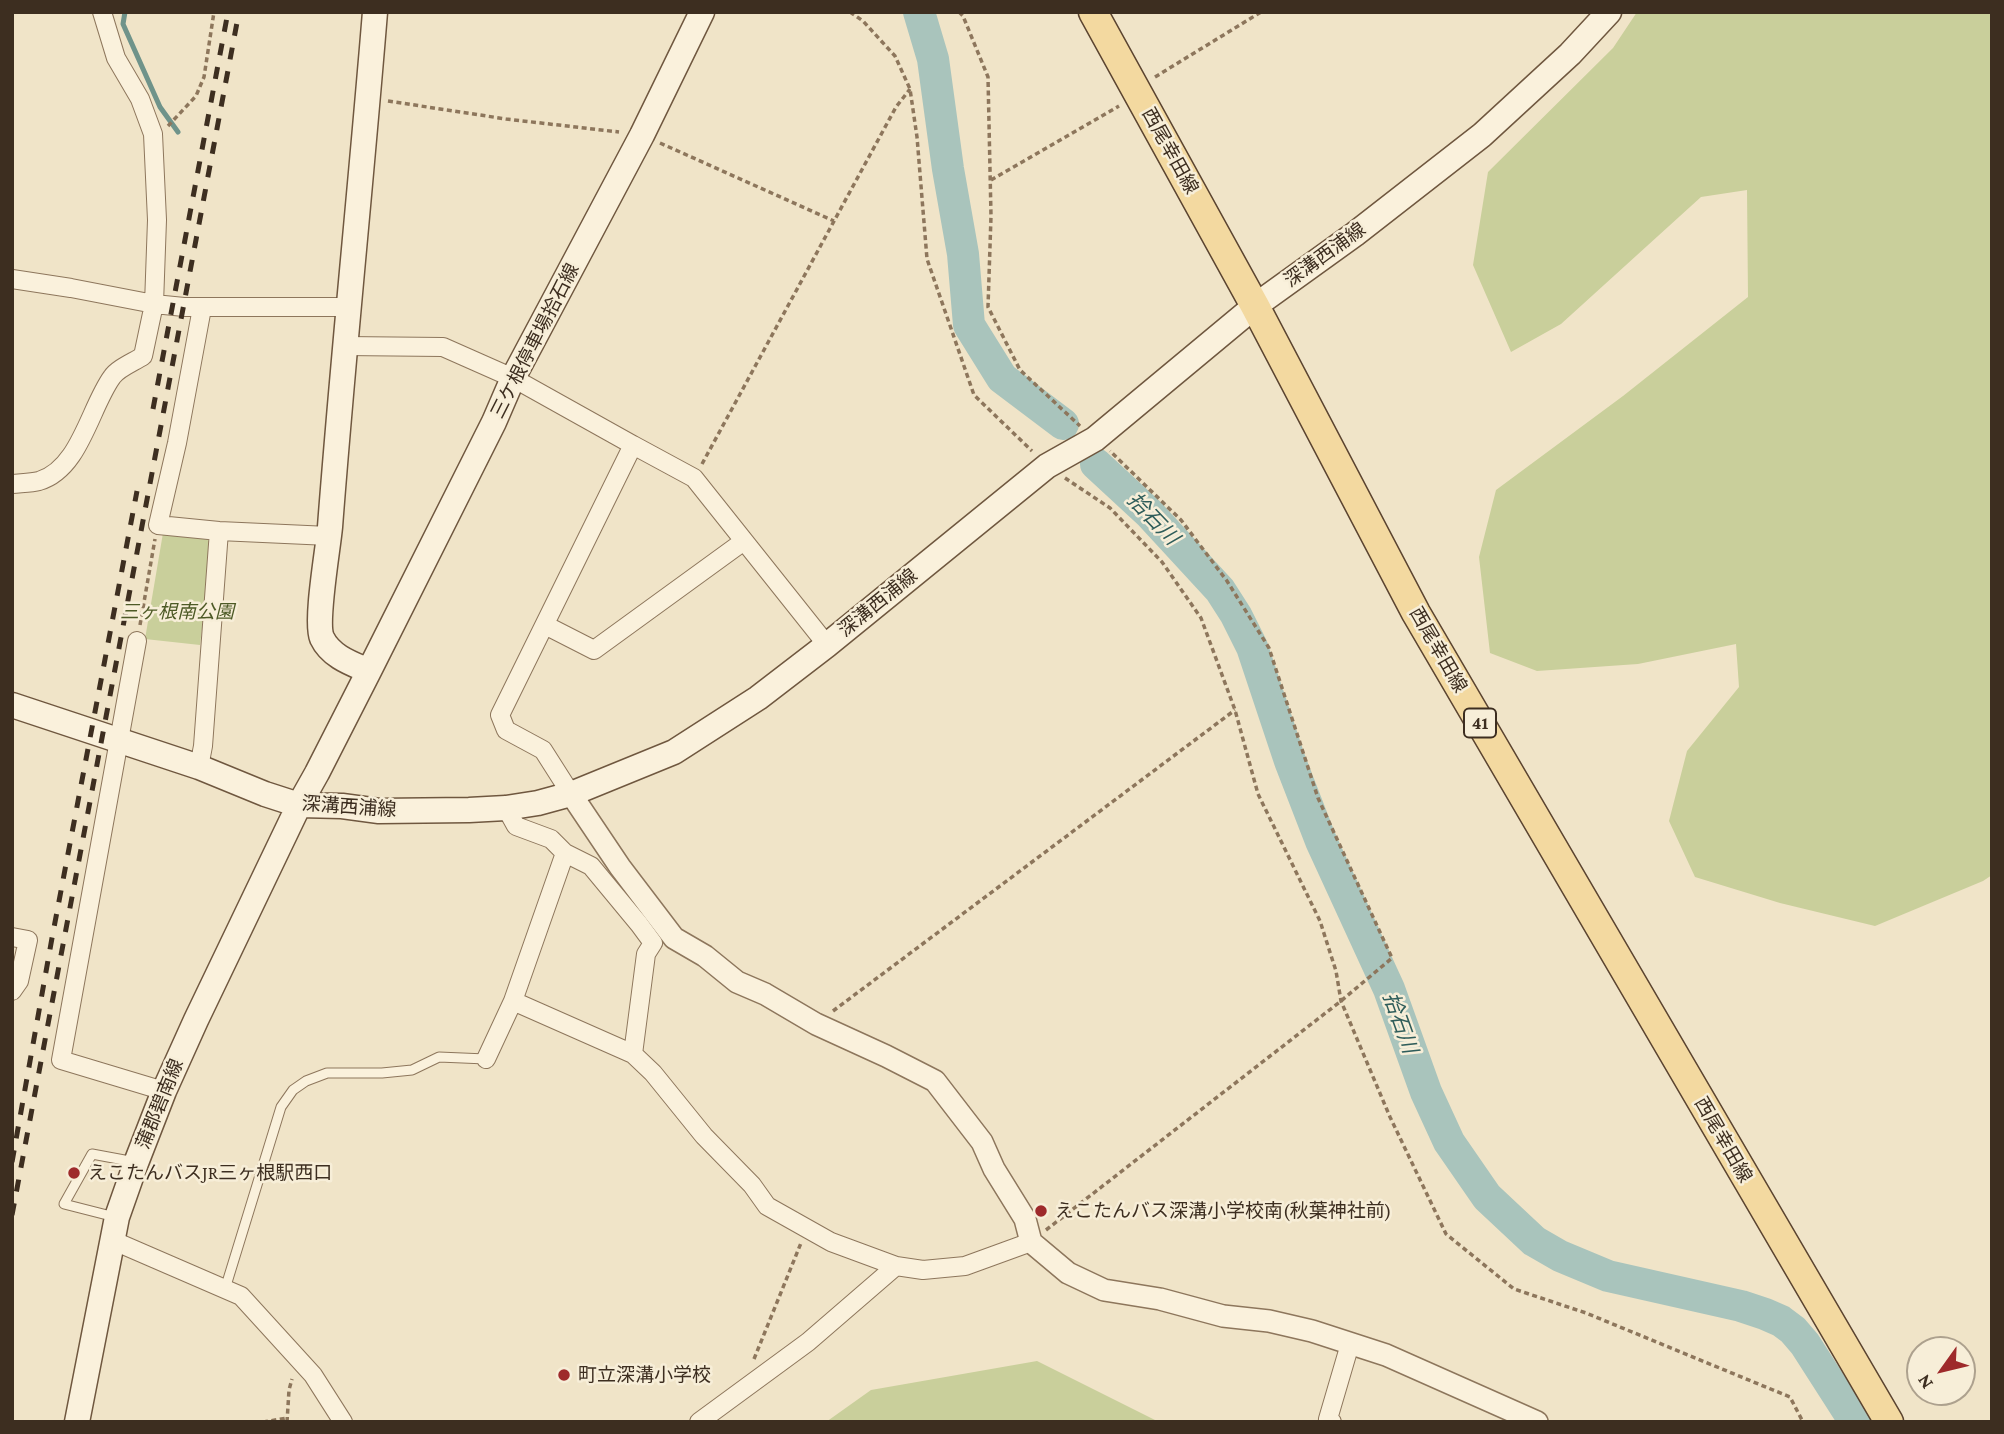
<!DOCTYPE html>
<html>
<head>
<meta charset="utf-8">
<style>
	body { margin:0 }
	#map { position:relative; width:2004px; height:1434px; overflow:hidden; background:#f0e4c8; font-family:"Crimson Pro",serif }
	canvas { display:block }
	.frame { position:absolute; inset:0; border:14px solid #3d2e20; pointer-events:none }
	.north { position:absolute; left:1906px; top:1336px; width:70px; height:70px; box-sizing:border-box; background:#f7eed8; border:2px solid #ada18e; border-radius:50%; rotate:236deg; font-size:19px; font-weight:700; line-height:28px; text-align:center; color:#3d2e20 }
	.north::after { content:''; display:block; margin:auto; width:24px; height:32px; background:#9e2a2b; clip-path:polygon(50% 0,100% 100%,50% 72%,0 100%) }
</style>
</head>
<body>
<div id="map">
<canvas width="2004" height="1434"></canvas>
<div class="frame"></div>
<div class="north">N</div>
</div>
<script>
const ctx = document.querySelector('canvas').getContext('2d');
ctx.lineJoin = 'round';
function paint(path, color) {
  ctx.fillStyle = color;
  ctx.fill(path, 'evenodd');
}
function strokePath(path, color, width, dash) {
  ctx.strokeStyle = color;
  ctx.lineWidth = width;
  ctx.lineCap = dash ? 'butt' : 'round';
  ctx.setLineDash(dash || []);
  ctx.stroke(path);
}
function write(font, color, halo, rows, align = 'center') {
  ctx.font = font + ' "Crimson Pro","Noto Sans JP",serif';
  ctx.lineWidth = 5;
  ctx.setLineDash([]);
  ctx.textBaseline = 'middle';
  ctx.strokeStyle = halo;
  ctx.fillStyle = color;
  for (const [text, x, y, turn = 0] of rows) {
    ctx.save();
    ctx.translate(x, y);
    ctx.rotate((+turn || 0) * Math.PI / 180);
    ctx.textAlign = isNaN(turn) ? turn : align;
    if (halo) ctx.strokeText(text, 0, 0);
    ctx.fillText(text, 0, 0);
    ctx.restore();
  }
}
const green = new Path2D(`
	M1637,12H1992V875L1983,881L1875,926L1780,903L1695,877L1669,821L1687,751L1739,687L1736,644L1638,664L1537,671L1490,653L1479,557L1496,490L1623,396L1748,297L1747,190L1701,197L1561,324L1511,352L1473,265L1488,172L1613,48Z
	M163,533L213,539L200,645L145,639Z
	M1037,1361L1159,1422H826L871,1390Z`);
const stream = new Path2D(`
	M125,12L123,24L160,107L178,132`);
const river = new Path2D(`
	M919,12L933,59L948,169L963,254L969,325L1002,378L1063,424
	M1096,464L1149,513L1220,590L1236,615L1252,647L1290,761L1321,841L1389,989L1426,1092L1449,1142L1487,1197L1534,1241L1560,1256L1608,1276L1741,1306L1765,1314L1781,1321L1793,1330L1805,1344L1855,1422`);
const path = new Path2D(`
	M850,12L863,21L895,56L910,89L917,137L927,259L974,395L1032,451
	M959,12L963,16L988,77L991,216L988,307L1020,370L1080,426
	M1155,77L1261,12
	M388,101L506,119L619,132
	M168,126L196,96L204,77L214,12
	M660,143L834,221
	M991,180L1119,106
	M702,464L896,107L910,89
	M1065,478L1110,508L1162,562L1201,618L1235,710L1258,794L1320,921L1336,971L1341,1001L1390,1117L1446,1234L1514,1289L1586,1313L1790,1397L1803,1422
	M140,625L155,539
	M833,1011L1235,710
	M1046,1230L1341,1001L1392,958L1318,798L1269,648L1227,581L1181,520L1110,451
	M754,1359L801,1243
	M263,1422L287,1418
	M287,1422L289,1390L292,1379`);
const service = new Path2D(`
	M115,1217L64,1204L92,1154L135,1162
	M225,1289L281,1107L293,1090L306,1081L327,1073H382L412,1070L439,1057L486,1059`);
const minor = new Path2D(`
	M12,279L71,288L154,304L184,307H347
	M202,308L177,443L158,525L219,531L329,536
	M344,346L443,347L513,378L633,445L500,715L506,730L543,750L571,794
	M633,445L694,478L827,645
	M12,484C21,483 31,483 39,481C80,469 90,407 112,377C118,368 134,362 143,356L154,304L157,220L153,134L140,99L116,58L102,12
	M545,625L594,650L744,541
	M137,641L61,1060L164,1091
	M199,767L203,746L219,531
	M506,808L516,826L551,839L565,853L591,866L639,924L653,943L646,954L633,1054
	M12,937L28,940L19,981L12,991
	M513,1001L565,853
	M486,1059L513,1001L633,1054L653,1073L704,1136L752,1185L767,1206L831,1242L896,1266L923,1270L965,1266L1031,1242
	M114,1241L241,1296L313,1375L343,1422
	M699,1422L808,1342L896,1266
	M1332,1422L1328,1419L1350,1344`);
const tertiary = new Path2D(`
	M571,794L620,867L674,938L705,956L737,982L765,994L816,1024L886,1056L935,1081L982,1142L994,1169L1025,1219L1031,1242L1068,1273L1104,1290L1160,1299L1223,1316L1269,1321L1312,1331L1386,1355L1537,1422`);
const secondary = new Path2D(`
	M369,671C353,664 331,657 322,638C315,622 328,549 330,527C343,356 361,184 375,12
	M12,705L199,767L265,794L299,805L342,806L379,811L469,810L506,808L538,803L571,794L674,752L758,698L827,645L1047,466L1095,439L1255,306L1355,234L1482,135L1570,54L1609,12
	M77,1422L117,1217L136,1163L164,1091L196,1020L299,805L317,773L369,671L494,422L513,378L642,135L702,12`);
const primary = new Path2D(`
	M1093,12L1255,306L1416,613L1889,1422`);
const rail = new Path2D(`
	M153,409L228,12
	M12,1162L52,938L137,491
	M12,1215L239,12`);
const markers = [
	[74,1173,7,"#9e2a2b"],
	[1041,1211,7,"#9e2a2b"],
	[564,1375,7,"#9e2a2b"]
];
const shields = [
	[1480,723,32]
];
const shieldNames = [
	["41",1480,723]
];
const streetNames = [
	["西尾幸田線",1170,151,61],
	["深溝西浦線",1325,255,-36],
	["三ケ根停車場拾石線",535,341,-63],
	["深溝西浦線",878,603,-39],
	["西尾幸田線",1438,650,60],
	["深溝西浦線",349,807,4],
	["蒲郡碧南線",160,1104,-68],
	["西尾幸田線",1723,1140,60]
];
const parkNames = [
	["三ヶ根南公園",177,612]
];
const poiNames = [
	["えこたんバスJR三ヶ根駅西口",88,1173],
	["えこたんバス深溝小学校南(秋葉神社前)",1055,1211],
	["町立深溝小学校",578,1375]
];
const waterNames = [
	["拾石川",1153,519,46],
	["拾石川",1400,1023,70]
];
paint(green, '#c9cf9b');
strokePath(stream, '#6f938a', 5);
strokePath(river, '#a9c4bc', 32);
strokePath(service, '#8d765c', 11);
strokePath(minor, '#8d765c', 20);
strokePath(tertiary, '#8d765c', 24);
strokePath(secondary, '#6f573f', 27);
strokePath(primary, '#5b4430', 31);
strokePath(path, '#8d765c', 3.5, [5, 3.5]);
strokePath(service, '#faf1dc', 9);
strokePath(minor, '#faf1dc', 18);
strokePath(tertiary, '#faf1dc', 21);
strokePath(secondary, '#faf1dc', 24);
strokePath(primary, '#f3d9a0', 28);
strokePath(rail, '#3d2e20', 5, [12, 12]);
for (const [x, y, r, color] of markers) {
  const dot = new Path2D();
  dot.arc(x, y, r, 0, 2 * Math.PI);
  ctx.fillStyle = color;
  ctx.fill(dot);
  strokePath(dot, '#f7eed8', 2.5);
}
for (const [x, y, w] of shields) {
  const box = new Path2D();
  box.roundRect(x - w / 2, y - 14.5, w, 29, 5);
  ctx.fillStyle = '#f7eed8';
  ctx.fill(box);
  strokePath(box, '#3d2e20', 2);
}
write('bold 18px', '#3d2e20', null, shieldNames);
write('19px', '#3d2e20', '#f7eed8', streetNames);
write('italic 19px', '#4d5a26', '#f7eed8', parkNames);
write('19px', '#3d2e20', '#f7eed8', poiNames, 'left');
write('italic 21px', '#2f5d5a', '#f7eed8', waterNames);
</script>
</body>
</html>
